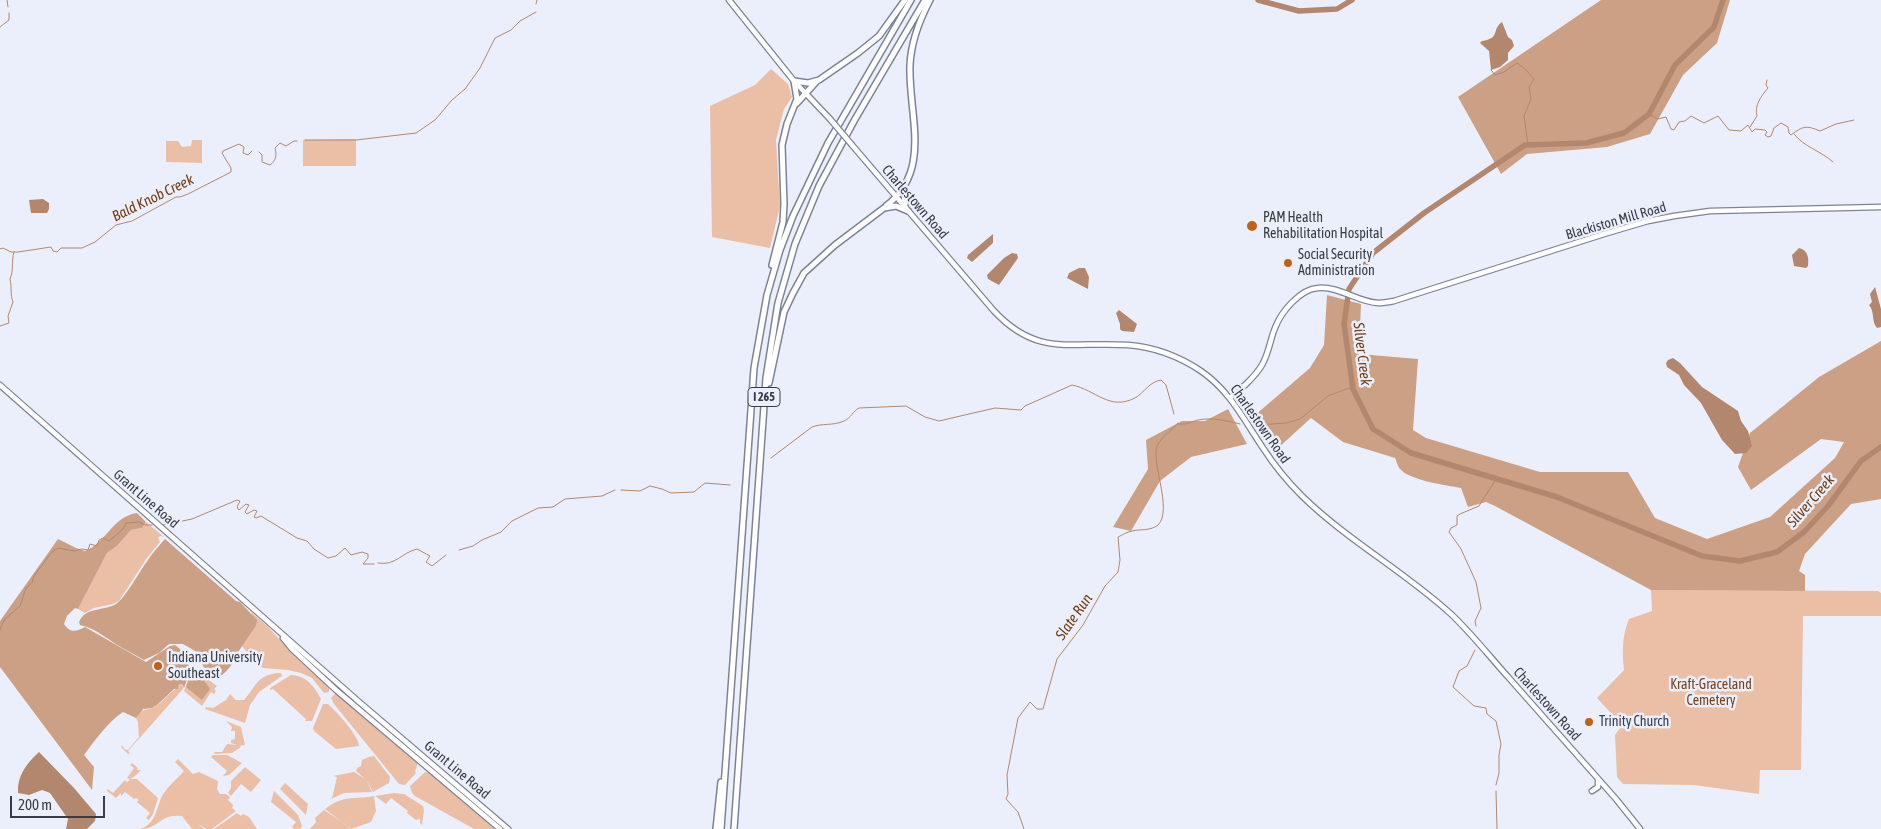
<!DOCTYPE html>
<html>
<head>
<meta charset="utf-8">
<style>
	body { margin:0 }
	#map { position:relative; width:1881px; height:829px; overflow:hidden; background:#ebeffc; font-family:"Asap Condensed",sans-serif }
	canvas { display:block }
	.scale { position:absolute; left:10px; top:796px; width:95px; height:22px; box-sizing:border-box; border:2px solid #393c44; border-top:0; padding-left:6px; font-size:15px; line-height:18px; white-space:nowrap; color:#393c44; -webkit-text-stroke:4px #ebeffc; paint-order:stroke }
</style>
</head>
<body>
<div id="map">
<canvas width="1881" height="829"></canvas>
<div class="scale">200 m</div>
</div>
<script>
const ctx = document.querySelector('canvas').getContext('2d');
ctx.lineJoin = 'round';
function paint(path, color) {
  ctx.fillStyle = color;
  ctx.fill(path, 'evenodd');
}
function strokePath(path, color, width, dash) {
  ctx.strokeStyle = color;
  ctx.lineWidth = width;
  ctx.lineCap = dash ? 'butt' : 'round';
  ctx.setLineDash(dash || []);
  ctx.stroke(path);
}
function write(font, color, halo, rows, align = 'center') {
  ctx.font = font + ' "Asap Condensed",sans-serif';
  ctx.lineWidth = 5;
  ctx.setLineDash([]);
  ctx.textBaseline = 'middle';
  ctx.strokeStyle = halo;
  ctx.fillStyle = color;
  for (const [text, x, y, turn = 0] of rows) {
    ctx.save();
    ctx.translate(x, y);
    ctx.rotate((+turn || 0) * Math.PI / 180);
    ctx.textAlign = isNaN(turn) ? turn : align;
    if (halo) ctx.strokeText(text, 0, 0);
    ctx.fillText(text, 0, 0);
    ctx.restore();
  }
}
const green = new Path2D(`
	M771,69L788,84L792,97L784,109L776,140L780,206L770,248L712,237L710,106L755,85Z
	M356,139V166H303V140Z
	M192,140H202V163L166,162V141H178L182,147L191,146Z
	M145,521L164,537L160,536L158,538L160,542L147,558L119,601L113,604L94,608L85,613L78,609L107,553L117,546L131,530L142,528Z
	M1651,590L1878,591L1881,593V616H1803L1801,770H1760L1759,794L1694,785L1623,784L1617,777L1615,735L1622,725L1597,698L1624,670C1622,652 1622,636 1629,619L1652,611Z
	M251,612L268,627L299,660L329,686V692L324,693L312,678L301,673L288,670L263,668L254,661L242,646L256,626Z
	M194,669L217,686L214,689L216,691L214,694L211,692L202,706L184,691L191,672Z
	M277,673H281L282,676L259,692L250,705L245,723L205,709L206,707L213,708L226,700L230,694L236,700H244C256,687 256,676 277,673Z
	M291,675C307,676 314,686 321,699L312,721H305L306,719L273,689L270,690V688Z
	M179,684L184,686L183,689L128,751L130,753L128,754L121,747L122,745L124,749L128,750L139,737L138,722L136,718C142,706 147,712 156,706C164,701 170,691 178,688Z
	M335,694L339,695L418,763L415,771L416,773L405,785L399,784L334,704L331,698Z
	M323,704H328C336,711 360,737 359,746L336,749L314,731L313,728Z
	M226,721L241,727L245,745L239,746L241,747L232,753L215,754L214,752H222L227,744L238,745L231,743V740L235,739V731H231L232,727Z
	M213,755H227L242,763L229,775L223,776L227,771L211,757Z
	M374,756L390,777L389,783L373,792L366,779L372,792L344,793L329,800L332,798L337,777L333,776L354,772L365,779L356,771L357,768L361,766L362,760L369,757Z
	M178,759L193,774L199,772L218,781L217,789L220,794H226L230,797L228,800L233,805L232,808L236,811L212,829H206L198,824L204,829H192L182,816C160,813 159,829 140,829C156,824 156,809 162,796C167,787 177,779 184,771L186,773L175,762Z
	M132,763L138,768L137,770H141L135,776L130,779H137L158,798L153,814L149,820L146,818L150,813L137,802L139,800L136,798L134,799L125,792L121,796V793L116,798L107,791L108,789L113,793L125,780L127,782L130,780L127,778L134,768L130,765Z
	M245,767L261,780L251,792L241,784L231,796L228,793L231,788V781Z
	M425,772L430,773L495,829H474L415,796L412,793L410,786Z
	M285,783L308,804L306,815L280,789Z
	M274,791L298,815L302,826L300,829H294L292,827L296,822L271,802Z
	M394,793L404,794L423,806L424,810L422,825L420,823V819L416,820L407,813L408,811L391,798L386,804L375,796Z
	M374,796L376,811L371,822L351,829L325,809C345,794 353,800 374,796Z
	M324,810L345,824L350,829H310L316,822L315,818Z
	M237,813L241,816L243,814L249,817L257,829H214Z`);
const forest = new Path2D(`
	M1601,0H1730L1717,43L1683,75L1650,134L1607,147L1527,154L1501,174L1458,97Z
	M1327,295L1361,304L1359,354L1418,359L1413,430L1426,438L1540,472H1628L1655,518L1707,539L1770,517L1835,458L1844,442L1821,439L1751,490L1738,467L1750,433L1819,377L1881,341V499L1851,504L1805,554L1799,571L1805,575V591L1651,590L1495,506L1486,502L1468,507L1461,488C1446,485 1411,481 1400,469C1398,467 1397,462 1395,458L1343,442L1311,418L1277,449L1254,416L1310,368L1324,345Z
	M1228,409L1247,444L1191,457L1160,481L1131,531L1113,527L1148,469L1146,440L1182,421H1205Z
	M137,513L145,521V523L142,528L131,530L117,546L107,553L78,609L75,608L67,616L64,624C70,633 76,632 85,627L146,662L170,646L175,645C192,657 191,671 184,688L183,685L179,684L178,689H174L157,705L152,708L143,709L136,718L123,712C107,723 96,739 84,755L94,767L92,790L0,667V621L58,539L76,548L85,551C106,543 113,516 137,513Z
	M165,539L236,601L240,602L257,620L256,626L236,655L237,659C232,663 226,674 220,676C208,678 199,661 197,652L183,644H169L159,653L144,660C136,655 127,651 119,646C106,638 95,628 80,625L79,622C85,607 104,611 116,604C124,600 141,569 148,560C153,552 159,546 165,539Z
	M191,673L199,675L209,687L210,689L202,700L186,687Z`);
const water = new Path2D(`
	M1502,22L1508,37L1512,40L1514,46L1508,53V60L1500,67L1491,70L1489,51L1480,43L1482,41C1501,38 1491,30 1502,22Z
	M43,199L49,203V209L47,213H31L29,200Z
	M993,234V243L972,262L967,258L968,255Z
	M1799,248C1808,250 1809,258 1808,266L1806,268L1794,266L1792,255Z
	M1012,253L1017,254L1018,258L999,285L988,279L987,275L1004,258Z
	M1079,268H1085L1089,277L1088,289L1067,278L1069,273Z
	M1875,287L1881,309V327L1877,328C1871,321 1875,312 1869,305L1872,302L1870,294Z
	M1119,310L1137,324L1134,332L1122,331L1120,329V324L1116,313Z
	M1673,358L1680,363L1702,387L1738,411L1741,421L1748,431L1752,446L1746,453L1735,454L1722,440L1701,403L1684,385L1679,375L1667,367L1666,363L1668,360Z
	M39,752L74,788L96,814L95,821L87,829H66L68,819L50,793L42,790L29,795L18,793C17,776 26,764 39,752Z`);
const stream = new Path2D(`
	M7,0L8,7
	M536,4L537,0
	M0,27L9,20V13
	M1491,70L1495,75L1504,72L1517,63L1525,69L1534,79L1529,87L1531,99L1524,116L1528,145
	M1649,114L1658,119L1666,117L1671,129L1674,130L1679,122L1685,121L1691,116L1704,123L1718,116L1729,130L1741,131L1748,125L1752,132L1755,129L1765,130L1767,132L1765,135L1768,137L1771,136L1774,128L1781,123L1788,127L1789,133L1791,135C1803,126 1806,125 1820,131L1836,124L1854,120
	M1750,127L1757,116C1754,106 1761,96 1768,88L1766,85L1767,80
	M1794,134C1804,147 1821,151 1833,162
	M305,140H356L416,133L435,120L452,100L465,89L480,68L495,38L511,30L520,21L536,12
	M259,152L262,155V162L270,165C276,161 277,155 275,148L280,143L286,146L294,141H297
	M0,249L3,248L11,252H18L51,247L53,251L57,252L61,248H82L95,242L116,225L132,221L176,197H180L188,194L231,172V168L222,153L223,151L239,144L244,147L243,153L248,155L252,151
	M0,326L9,323L8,316L13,302C10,294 12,288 10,279C14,270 11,262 14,252
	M1178,424C1187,425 1190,422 1198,420C1211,417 1228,421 1240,424
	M1258,425L1286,423L1300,419L1328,396L1352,387
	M771,458L812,427C822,423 833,426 844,421C851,418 853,411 859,408L906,406L925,417L939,421L995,408L1021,410L1025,406L1072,385C1096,390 1109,411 1135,398C1145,392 1149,382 1161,380L1166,385L1174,414
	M621,490L640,491L650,486L662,489L671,493L694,492L705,483L730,485
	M163,525L192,519L237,500L240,501L237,507L239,510L246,504L249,505L245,512L247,514L254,510L257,511L254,517L256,518L261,516L297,538L307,541L314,549L328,558L336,556L345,548L351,555L362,552L368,554V558L363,564H374
	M459,550L473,546L482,540L501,532L512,521L538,508L553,507L565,499L602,496L615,490
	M378,563C396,566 401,553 417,549L430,556L426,562L432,566L446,555
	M1476,626L1475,621L1481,608L1476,582L1461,549L1449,532L1451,528L1457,525V516L1460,514L1479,506L1496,479
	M0,630L4,620L20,606L26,588L32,583L34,576L51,553L58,548L75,551L82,549L88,550L90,544L97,546L99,540L103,538L109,541L123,529L126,523L139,522L145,525H152
	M1475,650L1467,666L1459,671L1453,687L1474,706L1486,708L1487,714L1496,721L1501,744L1499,755V773L1496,785
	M1496,791L1497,829
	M1024,829L1018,812L1006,799L1008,794L1007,775L1018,718L1030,702L1037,709H1043L1057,659L1083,625L1105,586L1118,572L1120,560L1118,537C1122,535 1127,532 1132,531C1140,529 1151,531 1158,525C1173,510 1151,463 1157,446C1162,436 1171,431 1178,423`);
const river = new Path2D(`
	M1258,0L1299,11L1337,9L1352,0
	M1723,0L1714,27L1675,65L1649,114L1624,133L1586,143L1525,145L1424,213L1373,253L1349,289L1344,324L1353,389L1373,429L1411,453L1557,497L1702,556L1740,561L1777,552L1804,532L1828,506L1861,461L1881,447`);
const major = new Path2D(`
	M729,0L794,81L830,119
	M852,145L994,311C1038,358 1072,341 1128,345C1154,347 1180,357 1201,371C1230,391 1244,420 1263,448C1274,465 1287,481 1302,496C1347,540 1404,571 1451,614C1472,634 1490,657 1509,678C1545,719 1581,759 1616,799L1640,829
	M0,385L358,701L508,829
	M1230,398C1242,388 1254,378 1262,365C1269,353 1270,340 1275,328C1281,312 1300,289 1318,288C1339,286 1358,302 1378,303C1383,303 1389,302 1394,301L1604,234L1648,221L1674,216L1710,211L1881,207
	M283,638L292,649L336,690L500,829
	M1592,791L1598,787V779`);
const highway = new Path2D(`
	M797,103L816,82
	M904,186L905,208
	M886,206C933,170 908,114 910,65C911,42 919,21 930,0
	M772,265L783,222L784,204L782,145L787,124L797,99L794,81L808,83L819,80L858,53L879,36L905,0
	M769,383L784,312L793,293L804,273L835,245L884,208L896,206L908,211
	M716,829L721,782
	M721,829L754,368L767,295L780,250L793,216L828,143L911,0
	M734,829L766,378L778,303L795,244L819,186L854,121L925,0`);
const majorBridge = new Path2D(`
	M830,119L852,145`);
const markers = [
	[1252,226,6,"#bf6216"],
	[1288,263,5,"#bf6216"],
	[158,666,5,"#bf6216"],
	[1589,722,5,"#bf6216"]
];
const shields = [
	[764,397,32]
];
const shieldNames = [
	["I 265",764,397]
];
const streetNames = [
	["Charlestown Road",915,202,49],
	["Blackiston Mill Road",1616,221,-16],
	["Charlestown Road",1260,424,55],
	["Grant Line Road",146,499,41],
	["Charlestown Road",1547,704,48],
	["Grant Line Road",457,770,40]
];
const poiNames = [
	["PAM Health",1263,218],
	["Rehabilitation Hospital",1263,234],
	["Social Security",1298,255],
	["Administration",1298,271],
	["Indiana University",168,658],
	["Southeast",168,674],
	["Trinity Church",1599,722]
];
const parkNames = [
	["Kraft-Graceland",1711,685],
	["Cemetery",1711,701]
];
const waterNames = [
	["Bald Knob Creek",153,198,-26],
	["Silver Creek",1362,354,83],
	["Silver Creek",1811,501,-49],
	["Slate Run",1074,617,-55]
];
paint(green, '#eabfa6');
paint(forest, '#cba085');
paint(water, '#b2876d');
strokePath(stream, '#b2876d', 1);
strokePath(river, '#b2876d', 5.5);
strokePath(major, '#7d8396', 7);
strokePath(highway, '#7d8396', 8);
strokePath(major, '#fff', 4.5);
strokePath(highway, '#fff', 5);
strokePath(majorBridge, '#7d8396', 7, []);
strokePath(majorBridge, '#fff', 4.5);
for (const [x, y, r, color] of markers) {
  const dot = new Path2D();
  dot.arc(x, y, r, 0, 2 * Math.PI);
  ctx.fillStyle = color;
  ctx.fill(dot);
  strokePath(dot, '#ebeffc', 2);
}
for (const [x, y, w] of shields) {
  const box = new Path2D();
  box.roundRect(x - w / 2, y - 9.5, w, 19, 4);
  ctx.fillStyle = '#ebeffc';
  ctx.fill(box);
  strokePath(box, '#393c44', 1);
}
write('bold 12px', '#393c44', null, shieldNames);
write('14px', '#393c44', '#ebeffc', streetNames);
write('14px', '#393c44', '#ebeffc', poiNames, 'left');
write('14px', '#7b421a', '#ebeffc', parkNames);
write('italic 15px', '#733c12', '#ebeffc', waterNames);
</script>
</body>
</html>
